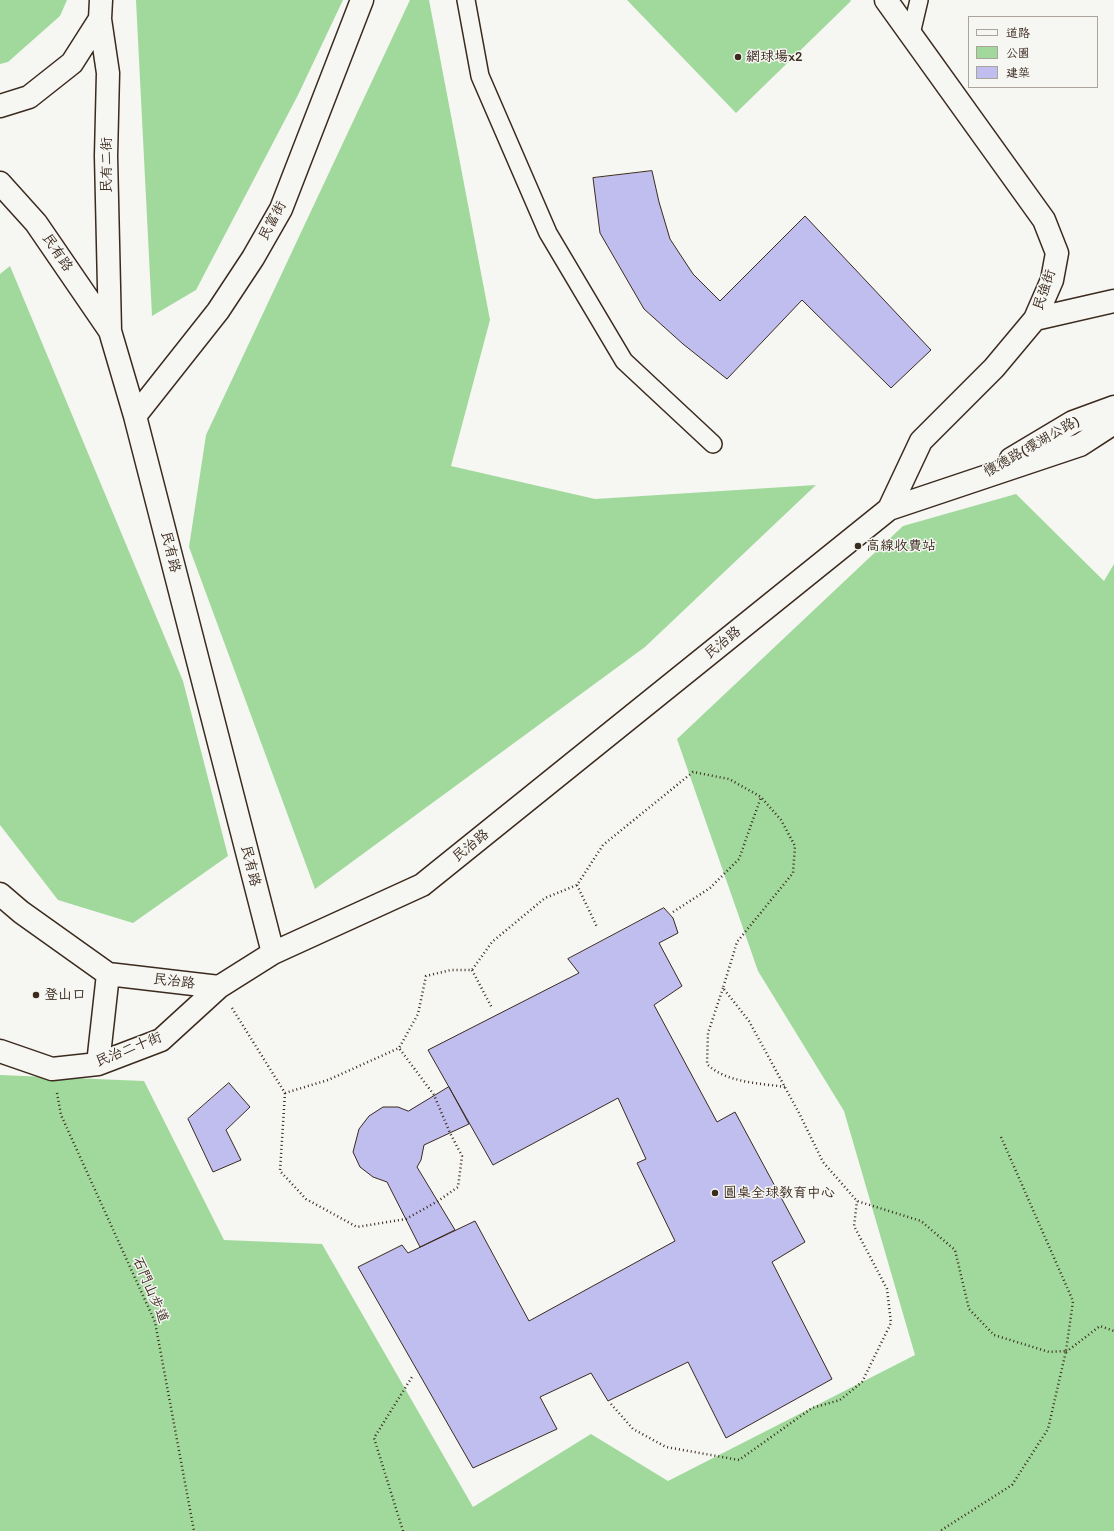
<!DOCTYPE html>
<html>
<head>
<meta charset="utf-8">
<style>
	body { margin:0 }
	#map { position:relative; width:1114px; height:1531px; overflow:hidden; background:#f6f6f2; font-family:Itim,"LXGW WenKai TC",sans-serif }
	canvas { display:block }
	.legend { position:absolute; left:968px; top:16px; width:130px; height:72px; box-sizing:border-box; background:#f6f6f2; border:1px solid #aba49d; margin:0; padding:5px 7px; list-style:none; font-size:12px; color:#3b2a1e }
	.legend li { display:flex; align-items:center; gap:8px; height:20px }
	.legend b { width:20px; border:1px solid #aba49d }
</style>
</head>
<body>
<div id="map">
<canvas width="1114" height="1531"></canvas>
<ul class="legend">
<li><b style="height:5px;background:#f6f6f2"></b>道路</li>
<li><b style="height:11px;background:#a1d99d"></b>公園</li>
<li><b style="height:11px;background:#c0bdef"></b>建築</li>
</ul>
</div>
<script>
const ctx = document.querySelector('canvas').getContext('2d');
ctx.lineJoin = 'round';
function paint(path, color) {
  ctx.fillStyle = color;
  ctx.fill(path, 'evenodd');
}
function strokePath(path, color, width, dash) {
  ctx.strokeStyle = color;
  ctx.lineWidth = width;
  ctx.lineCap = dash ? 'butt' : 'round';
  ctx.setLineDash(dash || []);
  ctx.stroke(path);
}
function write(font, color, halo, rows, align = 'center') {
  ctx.font = font + ' Itim,"LXGW WenKai TC",sans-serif';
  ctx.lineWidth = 3;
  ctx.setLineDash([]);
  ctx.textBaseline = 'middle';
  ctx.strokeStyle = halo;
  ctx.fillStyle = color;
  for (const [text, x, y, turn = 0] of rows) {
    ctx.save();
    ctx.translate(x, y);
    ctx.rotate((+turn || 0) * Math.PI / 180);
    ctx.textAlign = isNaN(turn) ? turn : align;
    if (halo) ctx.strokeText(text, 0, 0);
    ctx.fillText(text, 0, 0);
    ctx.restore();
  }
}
const green = new Path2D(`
	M0,0H67L60,16L8,62L0,64Z
	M136,0H343L298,95L196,290L152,316Z
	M410,0H429L490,320L451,466L595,499L816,485L645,647L315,889L189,547L206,435Z
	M627,0H850L851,1L736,113Z
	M10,266L183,681L228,856L133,923L58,900L0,825V274Z
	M1016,494L1104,581L1114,564V1531H0V1075L144,1081L224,1240L322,1244L473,1507L591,1434L668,1481L915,1355L844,1111L758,971L677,739L903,526Z`);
const building = new Path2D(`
	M652,171L659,202L670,239L693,274L720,301L805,216L931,350L891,388L802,300L727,379L683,344L644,309L600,233L593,178Z
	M664,908L673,918L678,933L659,943L682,986L654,1005L717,1122L735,1112L805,1242L772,1262L832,1379L726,1438L688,1362L608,1401L591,1373L540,1397L557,1429L473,1468L358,1267L402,1245L408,1253L475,1221L529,1321L675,1241L637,1163L646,1159L618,1098L493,1165L428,1050L579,973L568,959Z
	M229,1083L250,1107L226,1130L241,1160L213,1172L188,1119Z
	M449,1087L469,1124L424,1145L421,1160L417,1167L455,1230L420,1247L387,1182L373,1177L360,1167L353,1152L359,1129L369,1116L383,1107H398L408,1111Z`);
const path = new Path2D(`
	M577,885L597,927
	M673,912L710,888L739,859L761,797
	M472,970L492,1008
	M723,988L708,1033L707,1064C726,1083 760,1083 785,1087
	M232,1008L285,1093L328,1080L399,1048L418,1014L426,976L451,970H472L492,942L545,898L577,885L603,845L693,772L729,779L761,797L781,820L795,846L793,873L737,942L723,988L749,1021L799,1113L823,1162L857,1201L921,1221L955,1250L969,1309L994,1335L1049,1352L1066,1351L1048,1429L1012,1485L940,1531
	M57,1093L61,1115L155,1322L194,1531
	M285,1093L280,1171L306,1199L357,1227L406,1219L438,1201L458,1187L462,1156L450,1133L434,1095L399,1048
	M1001,1137L1073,1301L1066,1351
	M1066,1352L1100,1326L1114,1331
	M611,1404L633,1429L666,1447L739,1460L812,1408L840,1400L862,1382L891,1323L887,1289L854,1226L857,1201
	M403,1531L374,1438L412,1377`);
const lane = new Path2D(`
	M466,0L480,76L548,233L624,361L713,444
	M911,34L919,0`);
const street = new Path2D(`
	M101,0L100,19L108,73L106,156L110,331
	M886,0L1044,220L1057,253L1052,280L1035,319L994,368L921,441L889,509
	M0,106L29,97L72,63L100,19
	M0,183L36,223L110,331L135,416L273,953
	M1035,319L1114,301
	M135,416L218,311L253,258L281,209L362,0
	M1011,459L1073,422L1114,407
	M0,894L21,912L108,974L219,987L273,953L422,885L889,509L1080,445L1114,423
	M0,1051L52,1069L98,1064L161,1040L219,987
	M98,1064L108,974`);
const markers = [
	[738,57,4,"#3b2a1e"],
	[858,546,4,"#3b2a1e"],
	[36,995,4,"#3b2a1e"],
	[715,1193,4,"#3b2a1e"]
];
const poiNames = [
	["網球場x2",746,57],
	["高線收費站",866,546],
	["登山口",44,995],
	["圓桌全球教育中心",723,1193]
];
const streetNames = [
	["民有二街",107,165,-90],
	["民富街",273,221,-62],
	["民有路",57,253,56],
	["民強街",1045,290,-71],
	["懷德路(環湖公路)",1032,447,-30],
	["民有路",170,552,76],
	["民治路",723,643,-39],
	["民治路",471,846,-39],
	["民有路",250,866,76],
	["民治路",174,982,7],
	["民治二十街",129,1050,-22],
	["石門山步道",150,1290,67]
];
paint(green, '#a1d99d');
paint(building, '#c0bdef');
strokePath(building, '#3b2a1e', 1);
strokePath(lane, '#3b2a1e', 20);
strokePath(street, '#3b2a1e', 25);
strokePath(path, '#3b2a1e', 2.5, [1, 3]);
strokePath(lane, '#f6f6f2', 17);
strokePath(street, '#f6f6f2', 22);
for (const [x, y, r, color] of markers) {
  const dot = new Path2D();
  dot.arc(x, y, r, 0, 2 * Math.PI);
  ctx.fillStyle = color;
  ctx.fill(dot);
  strokePath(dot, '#f6f6f2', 1.5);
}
write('14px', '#3b2a1e', '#f6f6f2', poiNames, 'left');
write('14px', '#3b2a1e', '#f6f6f2', streetNames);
</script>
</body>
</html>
